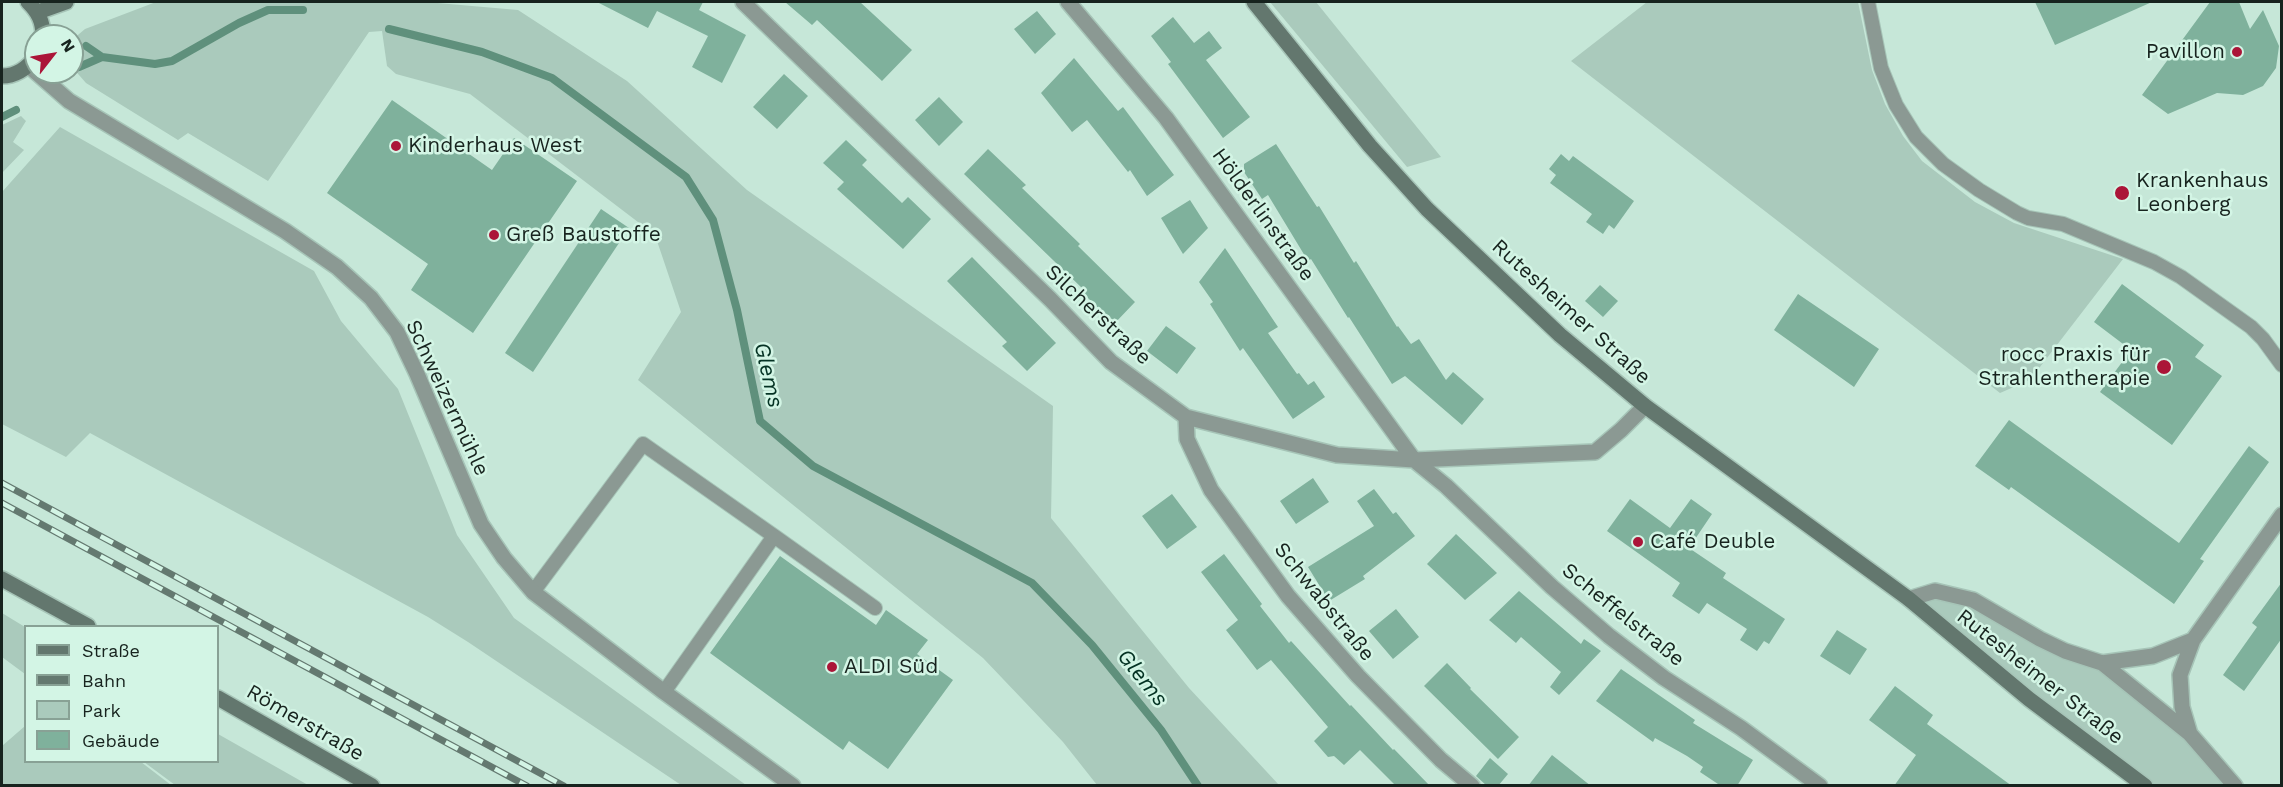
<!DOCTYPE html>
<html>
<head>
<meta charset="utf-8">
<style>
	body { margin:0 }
	#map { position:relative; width:2283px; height:787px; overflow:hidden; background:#c6e7d8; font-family:"Work Sans",sans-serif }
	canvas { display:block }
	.frame { position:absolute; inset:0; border:3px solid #17231e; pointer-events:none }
	.legend { position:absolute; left:24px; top:625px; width:195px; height:138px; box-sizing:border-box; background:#d3f5e5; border:2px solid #88a195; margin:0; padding:8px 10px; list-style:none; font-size:18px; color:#17231e }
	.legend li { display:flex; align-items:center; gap:12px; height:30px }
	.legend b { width:30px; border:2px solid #88a195 }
	.north { position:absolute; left:24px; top:24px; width:60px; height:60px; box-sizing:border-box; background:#d3f5e5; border:2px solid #88a195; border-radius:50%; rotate:59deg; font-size:16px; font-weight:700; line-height:24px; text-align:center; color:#17231e }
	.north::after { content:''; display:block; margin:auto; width:21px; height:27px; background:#ab1538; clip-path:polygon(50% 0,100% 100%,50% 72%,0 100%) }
</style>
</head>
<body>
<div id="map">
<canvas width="2283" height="787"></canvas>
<div class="frame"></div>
<ul class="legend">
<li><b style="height:8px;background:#63776e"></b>Straße</li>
<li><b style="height:8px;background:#647970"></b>Bahn</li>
<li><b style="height:16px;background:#aacabc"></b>Park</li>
<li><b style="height:16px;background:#7fb19c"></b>Gebäude</li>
</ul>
<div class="north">N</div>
</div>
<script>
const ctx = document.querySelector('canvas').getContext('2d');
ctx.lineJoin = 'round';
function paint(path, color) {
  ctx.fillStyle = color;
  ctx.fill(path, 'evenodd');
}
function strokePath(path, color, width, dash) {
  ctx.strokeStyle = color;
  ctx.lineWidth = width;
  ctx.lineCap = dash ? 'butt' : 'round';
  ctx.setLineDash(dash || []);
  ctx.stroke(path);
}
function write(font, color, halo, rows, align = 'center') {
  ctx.font = font + ' "Work Sans",sans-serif';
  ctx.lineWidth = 5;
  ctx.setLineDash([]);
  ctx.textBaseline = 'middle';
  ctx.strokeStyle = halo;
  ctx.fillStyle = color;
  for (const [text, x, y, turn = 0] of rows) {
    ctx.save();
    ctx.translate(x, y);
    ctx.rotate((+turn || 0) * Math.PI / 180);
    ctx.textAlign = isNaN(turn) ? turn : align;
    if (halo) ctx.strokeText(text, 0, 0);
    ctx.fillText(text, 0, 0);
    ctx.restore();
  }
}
const green = new Path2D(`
	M156,2H426L518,10L627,81L747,190L1053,406L1051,518L1189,688L1279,785H1097L1063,742L983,658L638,380L681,312L655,235L470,94L396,74L387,66L382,31L369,32L268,181L188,133L178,140L86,83L72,67V40L85,29Z
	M1270,2H1316L1441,157L1407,167Z
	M1647,2H1858L1872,70L1885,104L1903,136L1922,161L1975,202L2014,223L2123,259L2030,380L2000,393L1571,61Z
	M21,116L26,121L13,142L24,150L2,173V125Z
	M60,127L314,271L341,321L398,389L457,535L514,618L746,785H681L468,642L428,617L90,433L66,457L2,424V192Z
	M1935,591L2102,663L2145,698L2235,785H2145L1909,599Z
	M2,613L25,627V674L2,657Z
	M25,726L26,762H141L171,785H2V746Z
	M218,734L308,785H175L144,762H218Z`);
const stream = new Path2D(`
	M389,29L482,52L552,78L686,177L713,220L737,310L760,421L813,466L1032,583L1092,645L1161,730L1198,786
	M86,46L102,57
	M79,67L102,57L155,64L172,61L239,23L268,10H303
	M2,117L16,110`);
const building = new Path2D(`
	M597,2H703L699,10L746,35L722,83L692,67L708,36L657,11L648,28Z
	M785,2H860L912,50L882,81L817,20L812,25Z
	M2035,2H2152L2055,45Z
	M2210,2H2239L2250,29L2263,10L2279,46L2276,68L2263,86L2243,95L2217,93L2168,114L2142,95Z
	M1037,11L1056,34L1035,54L1014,29Z
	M1173,17L1194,43L1209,31L1222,48L1206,60L1250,117L1223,138L1168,64L1171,62L1151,36Z
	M1074,58L1118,111L1123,107L1174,175L1147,196L1130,170L1128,172L1087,120L1072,132L1041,93Z
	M784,74L808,96L777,129L753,107Z
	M939,97L963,122L939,146L915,120Z
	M392,100L492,170L514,138L577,181L473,333L411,290L428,264L327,193Z
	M846,140L867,160L862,165L902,203L908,197L931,219L903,249L837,189L844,182L823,163Z
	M1276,144L1317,207L1319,206L1354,263L1356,261L1397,327L1398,326L1411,344L1419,339L1446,380L1453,372L1484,399L1462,425L1405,376L1392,384L1349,317L1348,318L1311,259L1308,261L1268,195L1262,199L1244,172V164Z
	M988,149L1026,185L1022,188L1080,244L1078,246L1135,302L1114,324L1081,291L1083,289L964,174Z
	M1561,154L1569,161L1573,156L1634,201L1614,229L1609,225L1603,234L1586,222L1592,214L1550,183L1556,175L1549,169Z
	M1190,200L1208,228L1183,254L1161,218Z
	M601,209L629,228L533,372L505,353Z
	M1225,248L1278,327L1268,333L1297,374L1299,373L1308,385L1314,381L1325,397L1293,419L1243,348L1240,351L1210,304L1213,302L1199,282Z
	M972,257L1056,343L1027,371L1002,346L1007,342L947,281Z
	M2122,284L2204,345L2195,357L2222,376L2172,445L2100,392L2131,350L2094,322Z
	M1600,285L1618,301L1603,317L1585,301Z
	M1798,294L1879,349L1854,387L1774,330Z
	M1166,326L1196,348L1177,374L1147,351Z
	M2009,420L2179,543L2249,446L2269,462L2200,559L2204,561L2174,604L2011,487L2009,490L1975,466Z
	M1313,478L1329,502L1296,524L1280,501Z
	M1374,489L1393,514L1396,512L1415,536L1363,576L1365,579L1329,601L1308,567L1374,526L1357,501Z
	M1172,494L1197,527L1167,549L1142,516Z
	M1630,499L1670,528L1691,499L1712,514L1689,548L1726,573L1723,578L1785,619L1769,644L1764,641L1757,651L1740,640L1747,629L1707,603L1699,614L1672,596L1680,583L1607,531Z
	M1456,534L1497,573L1465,600L1427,564Z
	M1224,554L1262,604L1260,606L1289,643L1291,641L1350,706L1351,705L1393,750L1394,749L1430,786H1396L1360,750L1344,765L1334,756L1328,757L1314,741L1328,727L1271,660L1257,670L1226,630L1238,620L1201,572Z
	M780,556L876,625L886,610L928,640L917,654L953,680L888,769L849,741L843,750L710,653Z
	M2282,582V638L2244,691L2223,675L2257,627L2252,623Z
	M1519,591L1581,644L1584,639L1601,651L1559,695L1550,687L1561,672L1521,637L1516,643L1489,620Z
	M1396,609L1419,637L1393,659L1369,631Z
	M1837,630L1867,649L1850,675L1820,656Z
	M1447,663L1471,688L1470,689L1519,737L1498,759L1424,686Z
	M1621,669L1695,720L1693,723L1753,760L1737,786H1721L1700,772L1703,767L1687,756L1655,738L1653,742L1596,701Z
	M1895,686L1933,715L1927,724L2012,786H1894L1916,755L1869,720Z
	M1552,755L1591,786H1528Z
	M1490,758L1508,774L1498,786H1487L1476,776Z`);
const lane = new Path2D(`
	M1868,2L1881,68L1896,105L1916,137L1943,164L1979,190L2017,213L2028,218L2063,224L2154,262L2181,277L2251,327L2263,339L2282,365
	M774,536L875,608
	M533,592L643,444L774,536L664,692`);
const street = new Path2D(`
	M743,2L1050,299L1111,362L1186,417L1337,455L1414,460L1595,452L1621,430L1645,406
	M1068,2L1166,118L1414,460L1446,486L1552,587L1609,636L1664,678L1741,728L1820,786
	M29,66L69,101L285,231L337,267L371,298L397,332L417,374L481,524L504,558L533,592L664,692L793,786
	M1186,417L1187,439L1211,490L1288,596L1358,676L1441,760L1472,786
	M1909,599L1935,591L1973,600L2040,639L2065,651L2102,663L2190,734L2235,786
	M2102,663L2153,656L2193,640
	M2190,734L2182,707L2180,675L2193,640L2282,515`);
const secondary = new Path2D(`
	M28,2C38,12 43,21 43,36
	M1254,2L1370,146L1427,209L1560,335L1645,406L1909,599L2029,699L2145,786
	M38,12L66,2
	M2,76C17,76 27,68 36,57
	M2,579L88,626
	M218,698L372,786`);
const rail = new Path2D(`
	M2,483L564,786
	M2,503L527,786`);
const markers = [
	[2237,52,6,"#ab1538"],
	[396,146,6,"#ab1538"],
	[2122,193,8,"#ab1538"],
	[494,235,6,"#ab1538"],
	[2164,367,8,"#ab1538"],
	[1638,542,6,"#ab1538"],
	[832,667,6,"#ab1538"]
];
const poiNames = [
	["Pavillon",2225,52,"right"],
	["Kinderhaus West",408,146],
	["Krankenhaus",2136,181],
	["Leonberg",2136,205],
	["Greß Baustoffe",506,235],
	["rocc Praxis für",2150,355,"right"],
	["Strahlentherapie",2150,379,"right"],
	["Café Deuble",1650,542],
	["ALDI Süd",844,667]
];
const streetNames = [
	["Hölderlinstraße",1263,215,54],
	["Rutesheimer Straße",1571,312,42],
	["Silcherstraße",1098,315,43],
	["Schweizermühle",447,398,65],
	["Schwabstraße",1324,602,51],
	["Scheffelstraße",1623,615,39],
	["Rutesheimer Straße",2040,677,38],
	["Römerstraße",305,723,30]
];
const waterNames = [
	["Glems",768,375,77],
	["Glems",1142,678,51]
];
paint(green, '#aacabc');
strokePath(stream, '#5f907c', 8);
paint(building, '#7fb19c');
strokePath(lane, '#a6c4b7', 16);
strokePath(street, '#a6c4b7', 18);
strokePath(secondary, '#a6c4b7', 18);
strokePath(lane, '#8b9993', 14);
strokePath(street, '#8b9993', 15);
strokePath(secondary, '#63776e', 15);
strokePath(rail, '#647970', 7);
strokePath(rail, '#d3f5e5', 4.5, [14]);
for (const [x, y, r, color] of markers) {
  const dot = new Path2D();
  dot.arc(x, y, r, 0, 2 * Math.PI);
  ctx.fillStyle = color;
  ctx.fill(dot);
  strokePath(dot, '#d3f5e5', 2);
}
write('21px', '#17231e', '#d3f5e5', poiNames, 'left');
write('21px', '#17231e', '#d3f5e5', streetNames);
write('italic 22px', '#043223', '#d3f5e5', waterNames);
</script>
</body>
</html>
